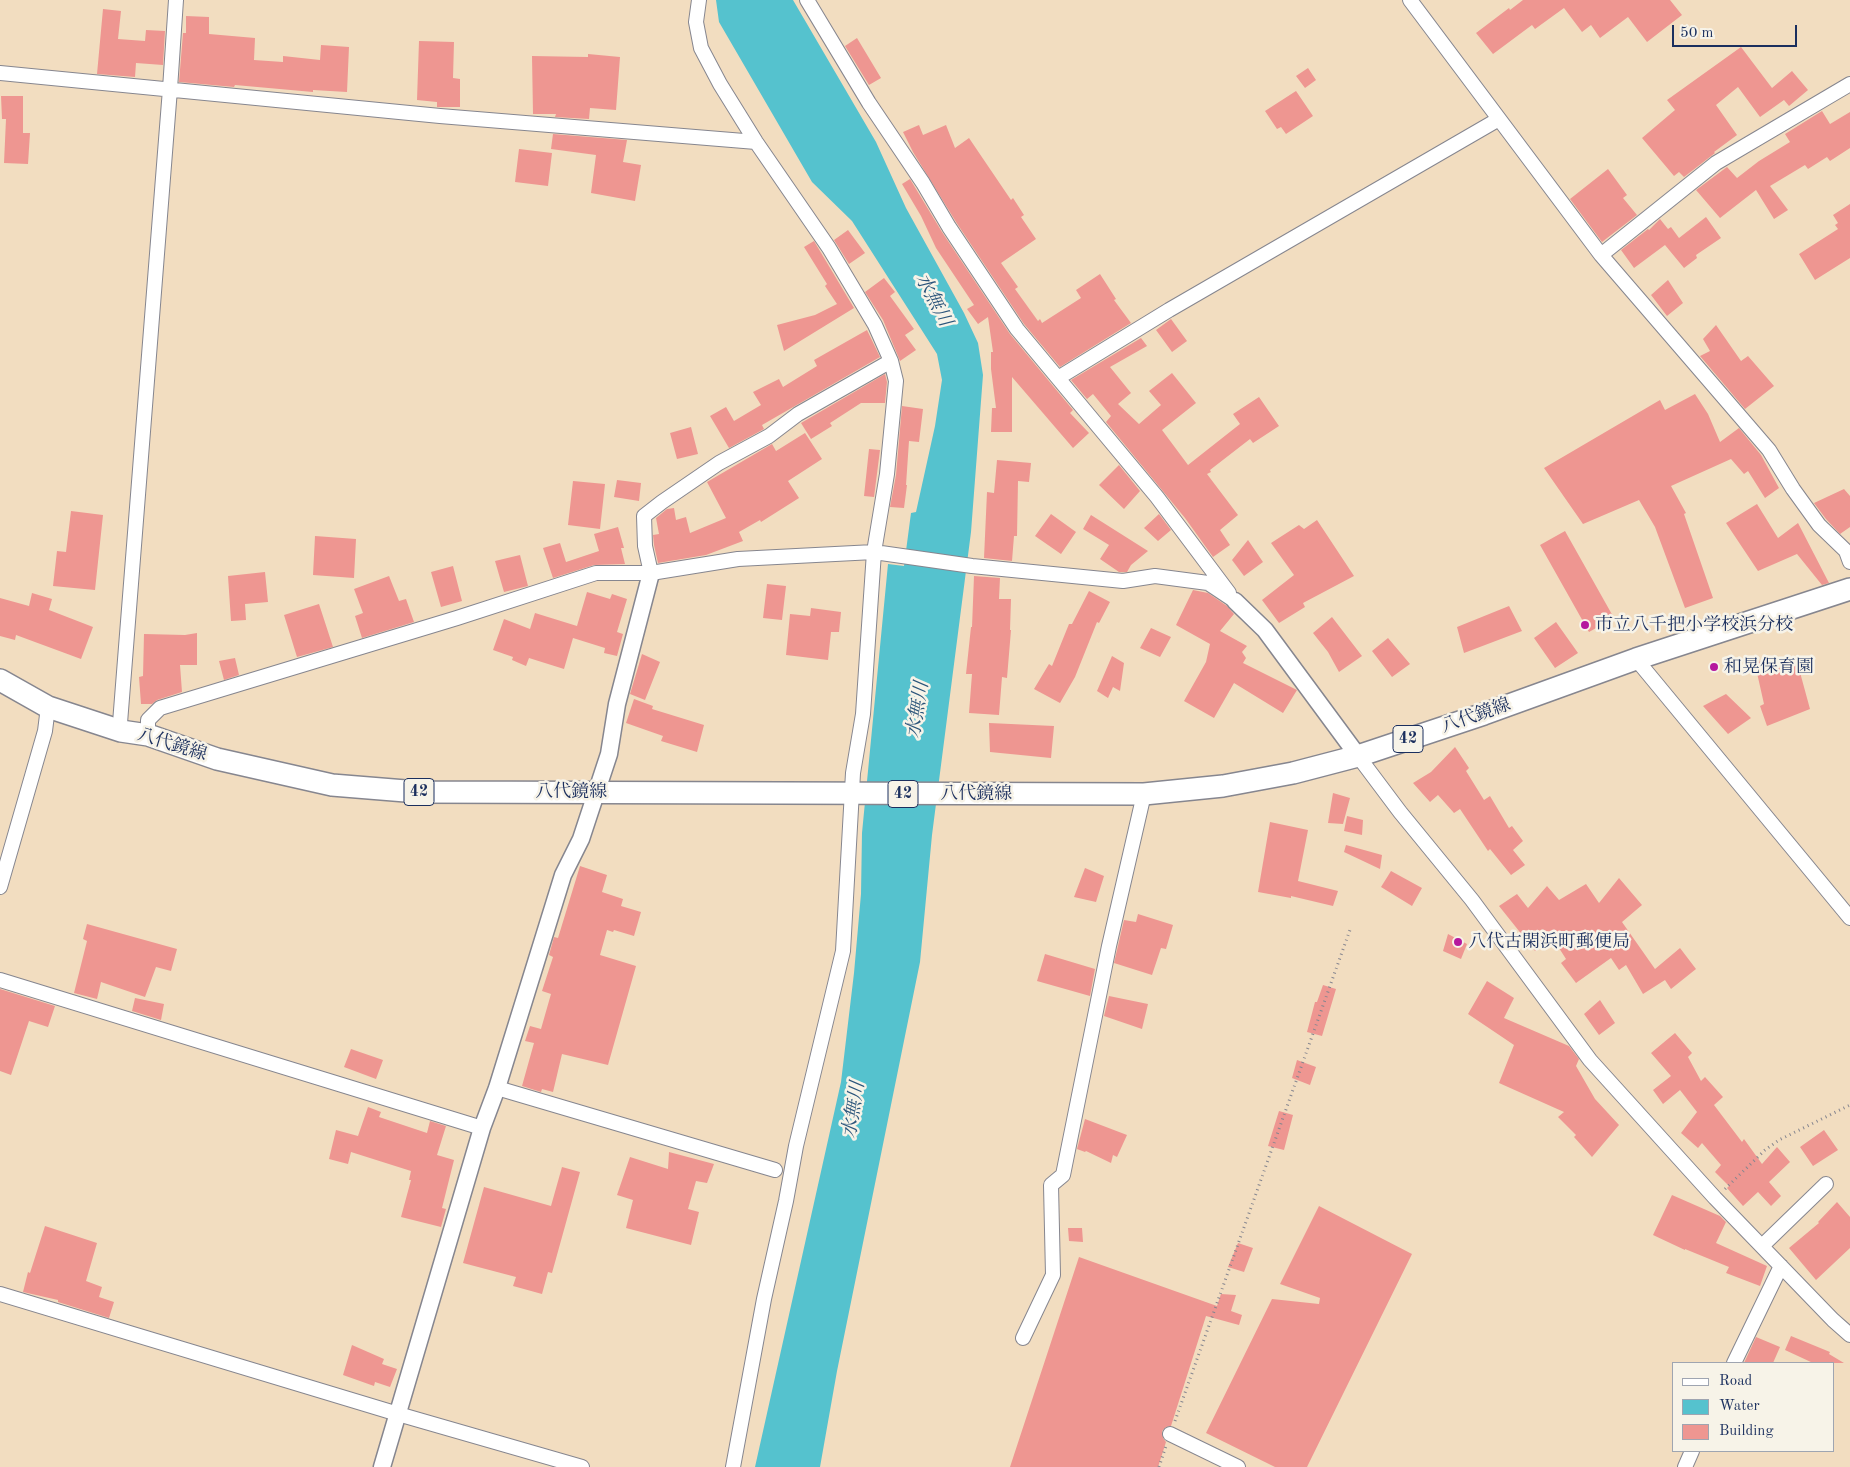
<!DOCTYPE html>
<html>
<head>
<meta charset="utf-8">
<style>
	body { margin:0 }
	#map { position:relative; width:1850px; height:1467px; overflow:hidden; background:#f2ddc0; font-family:"Old Standard TT",serif }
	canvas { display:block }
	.legend { position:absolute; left:1672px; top:1362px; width:162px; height:90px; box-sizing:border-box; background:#f7f3e8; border:1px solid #9fa5b1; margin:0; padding:6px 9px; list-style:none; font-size:15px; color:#1b2f5e }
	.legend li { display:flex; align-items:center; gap:10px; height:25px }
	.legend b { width:25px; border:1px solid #9fa5b1 }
	.scale { position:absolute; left:1672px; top:25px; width:125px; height:22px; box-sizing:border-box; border:2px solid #1b2f5e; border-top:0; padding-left:6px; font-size:15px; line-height:18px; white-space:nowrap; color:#1b2f5e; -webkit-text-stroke:4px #f7f3e8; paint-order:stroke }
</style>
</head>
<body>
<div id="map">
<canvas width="1850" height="1467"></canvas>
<ul class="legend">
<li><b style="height:6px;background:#fff"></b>Road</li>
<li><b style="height:14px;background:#55c2ce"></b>Water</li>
<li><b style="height:14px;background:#ee9691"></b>Building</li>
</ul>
<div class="scale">50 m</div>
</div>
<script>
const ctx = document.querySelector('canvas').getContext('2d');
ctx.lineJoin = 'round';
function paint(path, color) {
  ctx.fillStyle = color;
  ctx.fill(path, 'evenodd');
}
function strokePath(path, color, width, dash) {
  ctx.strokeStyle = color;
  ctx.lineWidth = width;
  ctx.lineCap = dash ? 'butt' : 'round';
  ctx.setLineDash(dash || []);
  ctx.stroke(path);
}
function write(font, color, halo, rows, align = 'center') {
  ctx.font = font + ' "Old Standard TT","Noto Serif JP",serif';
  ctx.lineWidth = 5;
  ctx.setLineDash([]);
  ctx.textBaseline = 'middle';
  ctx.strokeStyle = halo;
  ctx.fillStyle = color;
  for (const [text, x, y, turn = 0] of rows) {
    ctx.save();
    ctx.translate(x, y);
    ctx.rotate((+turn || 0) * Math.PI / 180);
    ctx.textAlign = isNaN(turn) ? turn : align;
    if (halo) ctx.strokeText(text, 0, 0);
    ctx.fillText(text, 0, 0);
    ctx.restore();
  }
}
const water = new Path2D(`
	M716,0H793L876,142L906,208L964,313L978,343L983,375L971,532L932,835L920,962L837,1371L820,1467H755L841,1082L854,973L861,894L862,833L888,564L904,566L911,513L916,512L935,426L942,380L937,354L852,221L812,182L719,22Z`);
const building = new Path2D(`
	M1523,0H1670L1682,15L1647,42L1628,17L1600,38L1591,25L1582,32L1564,8L1535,29L1532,25L1493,54L1476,33L1509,8L1510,10Z
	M103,9L121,11L118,39L145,41L146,30L165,31L163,65L136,63L135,77L97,74Z
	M186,16L209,17V34L255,38L254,60L283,62V56L320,60L321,45L349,47L347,92L313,90V92L235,85L234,87L179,82L183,33H186Z
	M857,38L881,78L869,85L845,46Z
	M419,41L454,42L453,78L460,79V107H437V102L417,100Z
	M1741,47L1772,88L1792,71L1808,90L1789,106L1784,100L1760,117L1738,87L1716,105L1737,135L1714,152L1715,153L1684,177L1679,172L1674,176L1642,138L1675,110L1667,100Z
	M588,54L620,57L616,110L590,108L589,119L555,117L556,114H533L532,56L588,57Z
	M1308,68L1316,80L1305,88L1296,76Z
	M1296,91L1313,116L1286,134L1281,127L1277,129L1265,111Z
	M1,96H23V133H30L28,164L4,163L6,119H2Z
	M1822,111L1830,124L1850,112V148L1830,161L1827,157L1808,169L1805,165L1770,186L1788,210L1774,219L1756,190L1720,218L1696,190L1727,167L1737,178L1759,161L1790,142L1785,134Z
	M919,125L923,135L946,125L955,148L969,138L1011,200L1013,198L1024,215L1021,217L1036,239L1001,263L1018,287L1015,289L1038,321L1040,319L1042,323L1081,298L1076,290L1100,274L1116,299L1114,300L1131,323L1060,367L1024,324L956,222L913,152L903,132Z
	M553,134L627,140L623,162L641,165L635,201L591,193L596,155L551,149Z
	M519,149L552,153L548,186L515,182Z
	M1608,169L1627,195L1623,198L1637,215L1602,242L1570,199Z
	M910,179L942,232L1010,334L1073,410L1070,413L1089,433L1073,448L1012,377V432H991L992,408H996L991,369V352H993L988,317L978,324L967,309L974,305L936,248L921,216L902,184Z
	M1850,204V258L1815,280L1799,254L1838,229L1835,225L1838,223L1833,215Z
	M1706,217L1721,238L1696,255L1697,258L1684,268L1665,245L1634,268L1621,250L1648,229L1649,230L1660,219L1668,229L1671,227L1679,238Z
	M848,230L865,253L849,264L834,240Z
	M814,241L854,308L784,351L777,325L815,315L837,304L825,286L827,284L804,247Z
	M884,278L895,292L890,296L914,329L905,335L916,350L900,361L883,320L865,292Z
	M1668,280L1683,303L1667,316L1651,295Z
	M1171,319L1187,341L1172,352L1156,330Z
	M1716,325L1741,361L1748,356L1774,386L1745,409L1700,356L1710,351L1703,339Z
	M867,330L880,357L762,425L764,429L729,448L710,416L726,407L734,421L761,405L753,392L779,379L783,387L817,366L814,360Z
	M1141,338L1147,346L1110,367L1131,393L1118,404L1139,424L1161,405L1149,391L1172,373L1196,403L1162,430L1188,465L1240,424L1233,414L1259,397L1279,426L1253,443L1250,439L1210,470L1211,472L1207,474L1238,515L1220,530L1230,545L1213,557L1185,518L1106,422L1111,416L1093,394L1087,399L1071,380Z
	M885,374L887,382L885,403H861L830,423L832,426L811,439L801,423Z
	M1695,394L1708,414L1720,442L1739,428L1761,455L1779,488L1765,498L1748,471L1744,474L1731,459L1671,486L1686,513L1684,514L1713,598L1685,608L1655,527L1639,500L1583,524L1544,468L1660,400L1665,410Z
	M902,406L923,409L919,442L909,441L906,485H907L904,508L890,507L896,475Z
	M691,427L698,454L677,459L670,433Z
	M805,433L822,459L788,481L799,498L761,522L760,520L739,532L743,541L706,555L658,563L654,545L653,535L659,534L656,518L667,509L674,508L676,520L686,517L690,533L726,518L707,482L772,444L776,451Z
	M869,449L880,450L874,497L864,496Z
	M997,460L1031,463L1029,482L1018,481L1017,536H1014L1012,561L984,558L987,492L994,493Z
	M1119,465L1140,491L1124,509L1099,485Z
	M617,480L641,483L639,501L614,497Z
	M573,481L605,484L600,529L568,525Z
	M1844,489L1850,496V527L1840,534L1826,519L1814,503Z
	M1757,504L1778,538L1798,523L1829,583L1822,585L1797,554L1758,571L1726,523Z
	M71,511L103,515L95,590L53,586L57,551L66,552Z
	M1051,514L1076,532L1061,554L1035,536Z
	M1159,514L1171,530L1158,541L1144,528Z
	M1091,515L1148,551L1131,565L1127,572H1119L1100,559L1109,545L1083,529Z
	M1317,520L1354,576L1303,603L1305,607L1279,623L1262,600L1294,575L1271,543L1299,525L1304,529Z
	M618,527L624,548H621L625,564L594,565L553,578L543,548L560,543L566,562L599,551L594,534Z
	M1565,531L1614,618L1589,632L1540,545Z
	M315,536L356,539L354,578L313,575Z
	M1248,540L1263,562L1244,576L1232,560Z
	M520,555L528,586L504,592L495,561Z
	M453,566L462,601L441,607L431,572Z
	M265,572L268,602L245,604L246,620L231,621L228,576Z
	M389,576L399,601L406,599L414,622L362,638L355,616L363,613L354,589Z
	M974,576L1000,578L999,599H1011L1010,630H1011L1007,678L1002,677L999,715L969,713L972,674H966L971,627H972Z
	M767,584L786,586L782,620L763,618Z
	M1193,590L1208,593L1227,606L1234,614L1220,631L1247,646L1242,652L1246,658L1243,663L1297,690L1283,713L1234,683L1214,718L1184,701L1206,662L1210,644L1176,625Z
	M1089,591L1110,602L1099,623L1097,622L1075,677L1060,703L1034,689L1049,664L1052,666L1069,624H1072Z
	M587,592L610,599L612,594L627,599L617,632L623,634L617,656L604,653L605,648L573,638L564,669L529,658L526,666L512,660L513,657L493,650L504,619L530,629L535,613L577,626Z
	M32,593L52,599L49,610L93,627L81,659L16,635L15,640L0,636V598L29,606Z
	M319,604L333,647L297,657L284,615Z
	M1509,606L1522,631L1464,653L1457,627Z
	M811,608L841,612L839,632H831L828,660L786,655L790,614L810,616Z
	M1332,617L1362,656L1339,672L1328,652L1313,633Z
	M1556,622L1578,653L1555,668L1534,638Z
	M1151,628L1171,637L1160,657L1140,648Z
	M197,633V665H180L182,692L157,700L152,704H141L139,677L143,676L144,634L185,635Z
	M1388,638L1410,664L1392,677L1372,651Z
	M642,654L660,662L645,700L630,694Z
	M1112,656L1124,663L1120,691L1113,687L1108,698L1097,691Z
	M1770,656L1781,670L1798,665L1810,709L1767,726L1760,706L1764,704L1755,664Z
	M235,658L239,675L224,680L219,661Z
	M1726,694L1751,718L1728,734L1703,706Z
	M634,699L653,706L652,709L704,725L697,752L661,741L663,736L626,723Z
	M989,723L1054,726L1051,758L990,752Z
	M1455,747L1469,768L1466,771L1484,800L1490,796L1509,828L1512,826L1523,841L1513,850L1525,865L1511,875L1490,849L1488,851L1460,809L1454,813L1438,795L1430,802L1413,783L1431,772Z
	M1333,793L1350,798L1343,824L1328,823Z
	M1347,816L1363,820L1362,835L1344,831Z
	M1270,822L1308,830L1298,881L1338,891L1333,906L1291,896V898L1258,892Z
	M1346,845L1382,855L1380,869L1344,852Z
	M580,866L607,875L602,892L623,899L621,906L641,912L634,936L614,930L613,932L607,930L600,955L636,966L608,1065L562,1054L553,1092L542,1089L541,1092L522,1086L534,1043L525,1041L530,1026L541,1029L551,994L542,991L553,957L549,955L554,937L558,938Z
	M1085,868L1104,876L1096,902L1074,897Z
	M1391,871L1422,888L1412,906L1381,887Z
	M1619,878L1642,905L1622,922L1655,969L1680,948L1696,969L1671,989L1665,980L1643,994L1626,965L1619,970L1611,958L1576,983L1561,963L1566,959L1552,937L1535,951L1499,906L1517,894L1528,908L1547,886L1559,900L1586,884L1599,903Z
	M1138,914L1173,925L1166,949L1161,948L1152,975L1114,963L1124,920L1136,922Z
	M87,924L177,949L171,971L156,967L145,997L101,982L97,999L74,993L87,941L83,939Z
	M1448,934L1467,944L1461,959L1443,951Z
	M1045,954L1095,969L1090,996L1037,981Z
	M1487,981L1514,998L1504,1018L1569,1046L1579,1059L1576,1066L1595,1099L1619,1125L1592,1157L1574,1137L1576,1135L1558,1117L1564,1112L1499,1083L1514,1045L1468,1014Z
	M1323,985L1336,989L1322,1036L1307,1032L1315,1002H1317Z
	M0,989L55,1006L48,1027L29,1021L11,1075L0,1071Z
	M1109,996L1148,1004L1142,1029L1104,1016Z
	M135,998L164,1004L161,1020L132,1011Z
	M1600,1000L1615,1023L1599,1035L1584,1014Z
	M1675,1033L1692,1053L1688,1057L1701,1081L1705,1077L1723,1097L1714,1105L1742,1142L1744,1139L1762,1164L1777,1147L1790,1162L1769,1182L1781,1196L1771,1206L1758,1192L1743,1206L1727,1188L1729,1186L1715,1172L1721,1165L1702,1143L1698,1148L1681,1133L1697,1112L1680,1090L1663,1104L1653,1090L1671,1076L1651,1053Z
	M351,1049L383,1060L376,1079L344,1067Z
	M1297,1060L1316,1067L1310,1085L1292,1078Z
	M368,1107L381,1112L379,1117L427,1133L430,1121L446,1126L437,1155L454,1160L442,1208L446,1209L441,1227L401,1217L411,1180H409L411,1171L351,1152L348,1164L329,1159L336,1130L358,1136Z
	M1279,1111L1293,1115L1284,1150L1268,1146Z
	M1085,1119L1127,1135L1117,1157L1113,1155L1111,1163L1086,1151L1085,1152L1077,1149Z
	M1824,1130L1838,1150L1813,1166L1800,1147Z
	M669,1152L714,1164L707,1183L696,1181L688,1209L699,1212L691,1245L626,1228L633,1200L617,1195L630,1157L668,1169Z
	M562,1167L580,1172L552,1273L548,1272L542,1294L513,1286L516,1277L463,1263L484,1187L551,1206Z
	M1672,1195L1720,1216L1726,1222L1716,1243L1767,1266L1760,1286L1726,1273L1729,1267L1685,1249V1250L1653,1235Z
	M1837,1202L1850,1217V1248L1816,1280L1789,1248L1819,1223L1818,1222Z
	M1319,1206L1412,1254L1307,1467H1275L1206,1433L1272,1299L1319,1304L1320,1298L1280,1284Z
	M45,1226L97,1243L86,1281L102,1287L99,1297L114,1302L109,1318L58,1302V1300L23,1292L28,1272L30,1273Z
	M1068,1228H1082L1083,1242L1069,1241Z
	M1238,1243L1253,1248L1244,1272L1228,1267Z
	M1079,1257L1217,1306L1221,1294L1236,1295L1231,1311L1242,1315L1239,1325L1206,1316L1171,1426L1166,1427L1162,1431L1163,1438L1166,1442L1158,1467H1010Z
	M1791,1336L1830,1352L1829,1354L1844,1363H1813L1785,1350Z
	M1756,1337L1780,1347L1773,1363H1744Z
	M352,1345L384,1359L382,1364L397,1369L390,1387L375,1382L374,1386L343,1375Z`);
const path = new Path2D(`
	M1725,1189L1765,1150L1779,1140L1850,1105
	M1175,1421L1351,927
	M1159,1467L1166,1446`);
const minor = new Path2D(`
	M699,0L696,22L701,48L720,84L756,142L829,248L875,325L891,361L896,381L887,474L874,552L863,714L853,773L843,951L796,1146L786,1201L764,1299L733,1467
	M807,0L869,103L923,183L949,227L1017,329L1157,497L1229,593
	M1410,0L1601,255L1769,450L1793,489L1819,525L1846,551L1850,562
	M0,73L440,116L756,142
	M1601,255L1716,163L1850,84
	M1058,378L1169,310L1499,119
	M651,573L645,546L644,516L662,502L719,463L769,436L798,414L891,361
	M1636,659L1850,918
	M121,731L120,723L170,89L176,0
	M148,735V720L160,708L457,618L596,573H651L738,559L874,552L972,566L1123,581L1155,576L1208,583L1235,601
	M1358,756L1400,812L1472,900L1590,1060L1715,1198L1833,1320L1850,1335
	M0,887L45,731L48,707
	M0,980L482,1128
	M497,1088L775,1170
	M1762,1246L1826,1184
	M0,1294L398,1414L582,1467
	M1023,1338L1053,1275L1051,1185L1063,1175L1109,946L1144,794
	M1734,1363L1781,1266
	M1170,1434L1238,1467
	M1685,1467L1692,1451`);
const tertiary = new Path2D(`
	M1235,601L1265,630L1358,756
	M382,1467L482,1128L497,1088L563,875L581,839L609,754L617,704L651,573`);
const primary = new Path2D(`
	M0,680L48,707L121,731L148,735L217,759L332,785L418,792L1144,794L1223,786L1293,773L1358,756L1484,714L1636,659L1850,589`);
const markers = [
	[1585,625,5,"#b5179e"],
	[1714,667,5,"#b5179e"],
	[1458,942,5,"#b5179e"]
];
const shields = [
	[1408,739,30],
	[419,792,30],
	[903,794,30]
];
const shieldNames = [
	["42",1408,739],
	["42",419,792],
	["42",903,794]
];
const poiNames = [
	["市立八千把小学校浜分校",1595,625],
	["和晃保育園",1724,667],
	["八代古閑浜町郵便局",1468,942]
];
const streetNames = [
	["八代鏡線",1476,716,-19],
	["八代鏡線",172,745,17],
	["八代鏡線",571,792],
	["八代鏡線",976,794]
];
const waterNames = [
	["水無川",933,300,62],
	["水無川",918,710,-81],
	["水無川",854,1110,-81]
];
paint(water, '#55c2ce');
paint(building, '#ee9691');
strokePath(minor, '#86868f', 16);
strokePath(tertiary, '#86868f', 19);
strokePath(primary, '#86868f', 24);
strokePath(path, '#86868f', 3, [1, 4]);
strokePath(minor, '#fff', 14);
strokePath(tertiary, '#fff', 16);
strokePath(primary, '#fff', 21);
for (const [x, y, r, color] of markers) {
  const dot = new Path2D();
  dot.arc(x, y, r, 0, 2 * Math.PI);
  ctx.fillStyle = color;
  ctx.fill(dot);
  strokePath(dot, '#f7f3e8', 2);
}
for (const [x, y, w] of shields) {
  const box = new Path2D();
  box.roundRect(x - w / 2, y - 13.5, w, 27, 4);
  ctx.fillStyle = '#f7f3e8';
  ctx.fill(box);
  strokePath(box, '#1b2f5e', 1);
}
write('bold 16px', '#1b2f5e', null, shieldNames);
write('18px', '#1b2f5e', '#f7f3e8', poiNames, 'left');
write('18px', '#1b2f5e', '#f7f3e8', streetNames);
write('italic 19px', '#2a547a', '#f7f3e8', waterNames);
</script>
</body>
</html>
